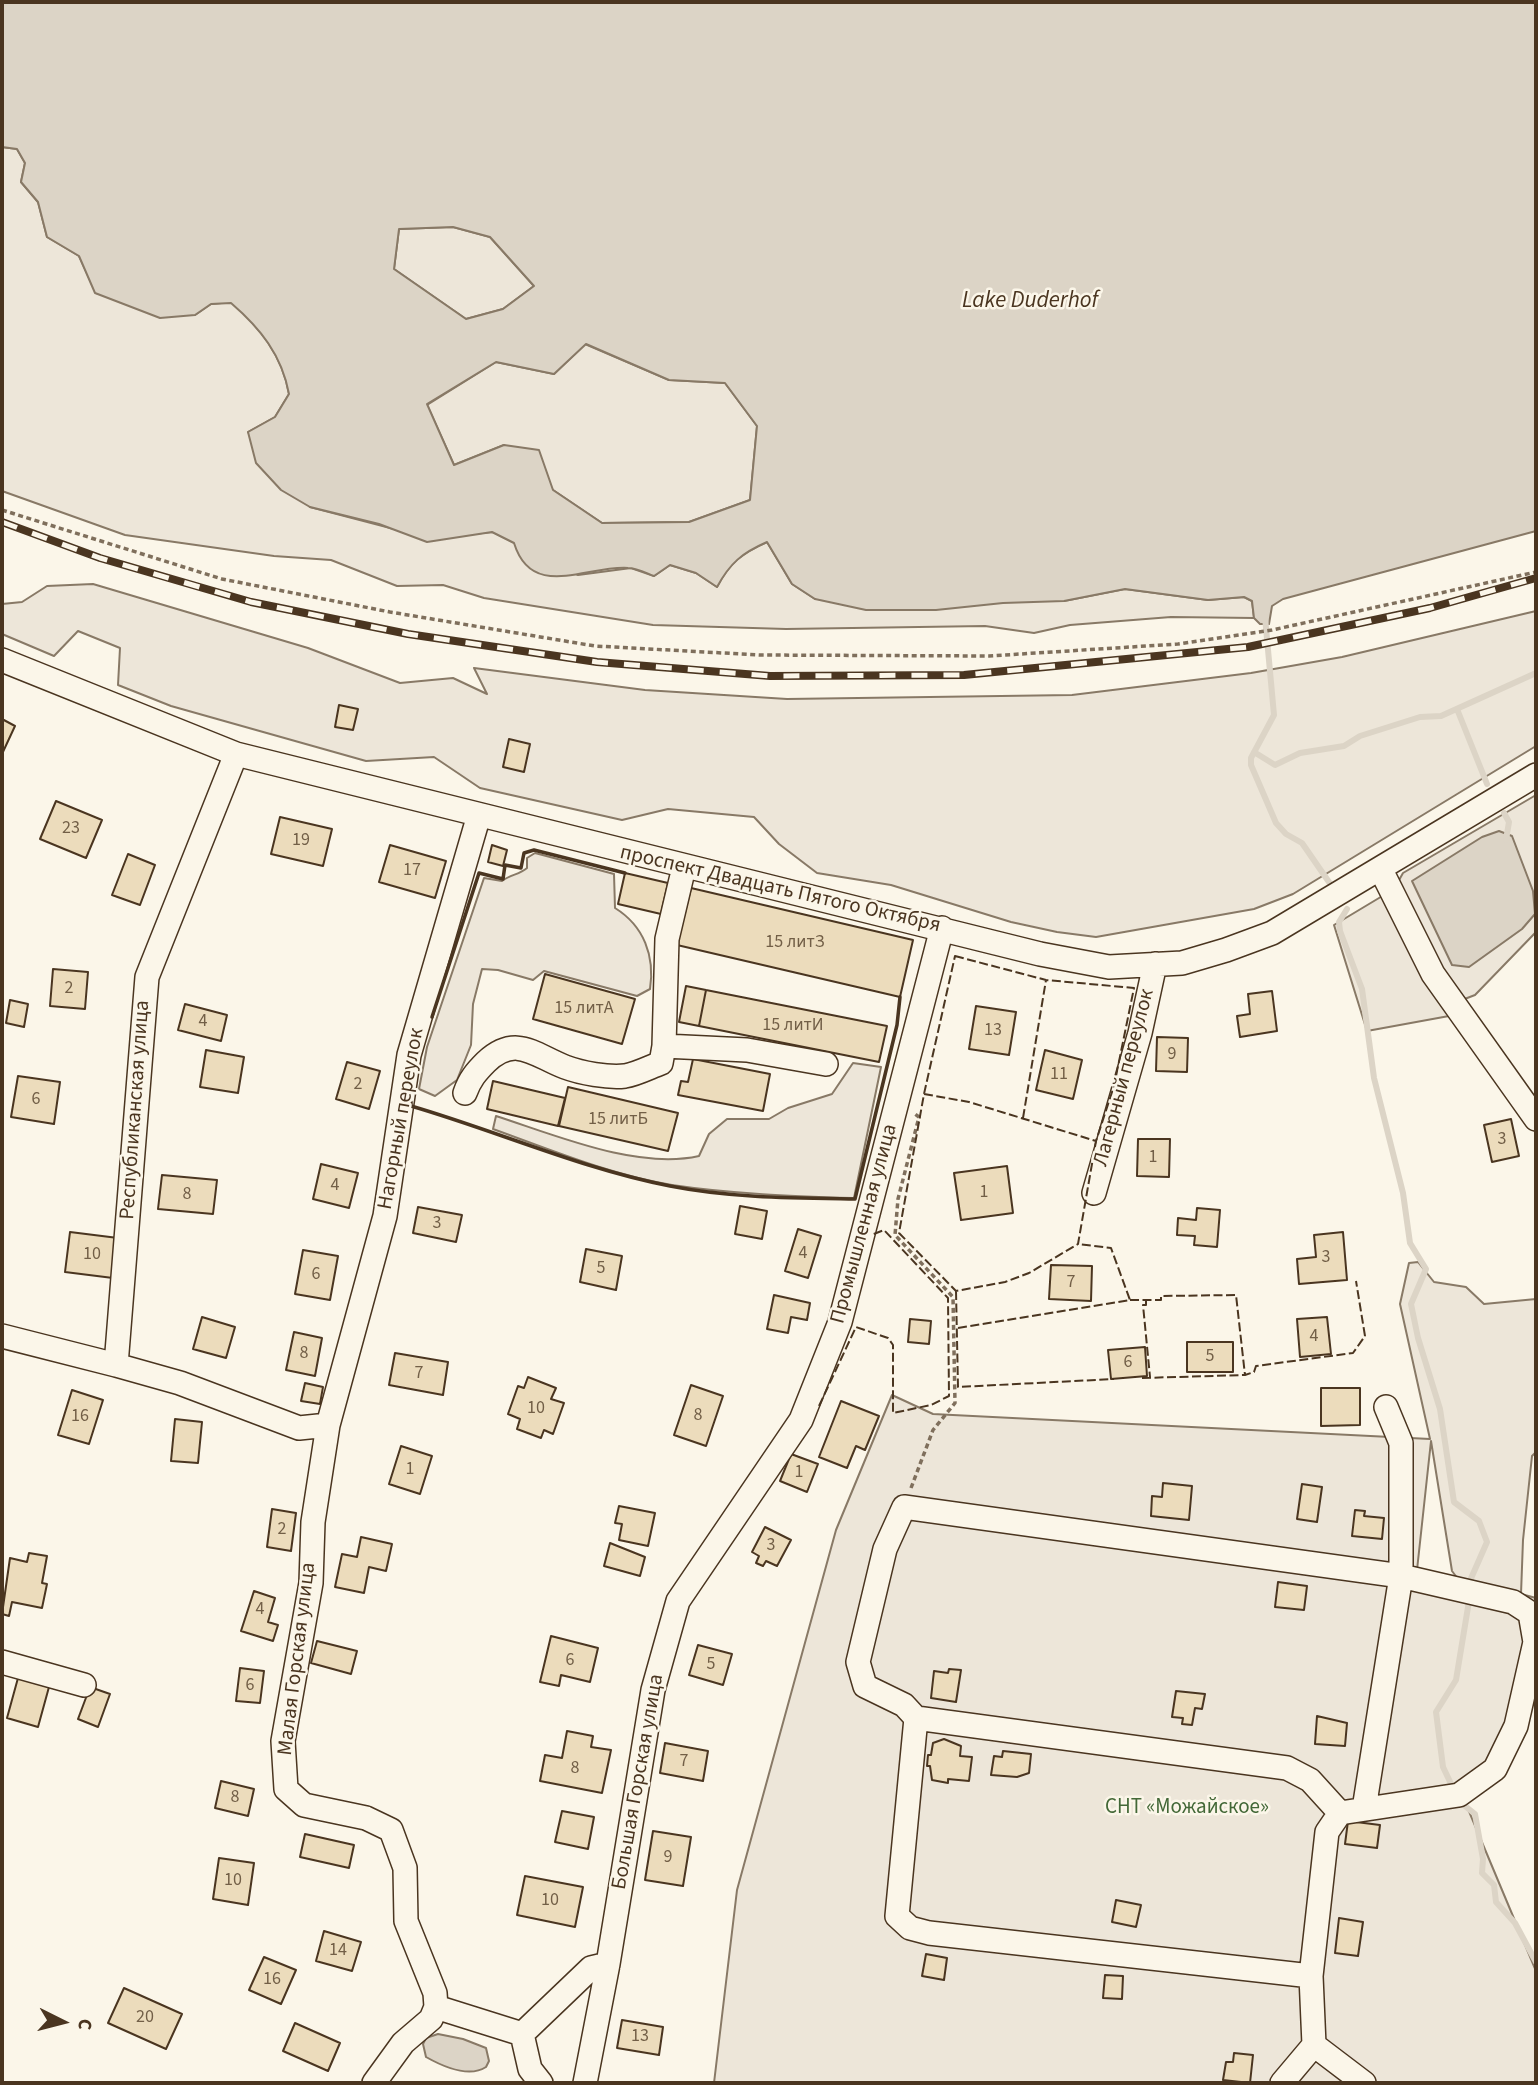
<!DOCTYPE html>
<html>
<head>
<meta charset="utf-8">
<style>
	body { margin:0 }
	#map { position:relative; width:1538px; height:2085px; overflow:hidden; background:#fbf6e9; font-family:"Source Sans 3",sans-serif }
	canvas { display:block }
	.frame { position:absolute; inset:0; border:4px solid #4a3520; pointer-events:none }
	.north { position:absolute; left:28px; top:1987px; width:70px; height:70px; -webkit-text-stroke:5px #fbf6e9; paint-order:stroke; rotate:96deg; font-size:19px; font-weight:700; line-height:28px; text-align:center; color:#4a3520 }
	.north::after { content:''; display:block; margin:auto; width:24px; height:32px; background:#4a3520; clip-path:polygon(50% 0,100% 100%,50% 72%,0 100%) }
</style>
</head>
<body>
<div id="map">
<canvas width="1538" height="2085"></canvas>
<div class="frame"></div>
<div class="north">С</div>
</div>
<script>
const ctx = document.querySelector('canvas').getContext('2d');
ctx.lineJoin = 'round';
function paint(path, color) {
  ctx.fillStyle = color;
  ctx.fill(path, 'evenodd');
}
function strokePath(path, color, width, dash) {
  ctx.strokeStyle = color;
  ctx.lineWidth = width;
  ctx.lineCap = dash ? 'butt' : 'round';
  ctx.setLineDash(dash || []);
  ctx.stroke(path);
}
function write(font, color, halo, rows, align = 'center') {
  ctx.font = font + ' "Source Sans 3",sans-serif';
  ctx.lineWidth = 5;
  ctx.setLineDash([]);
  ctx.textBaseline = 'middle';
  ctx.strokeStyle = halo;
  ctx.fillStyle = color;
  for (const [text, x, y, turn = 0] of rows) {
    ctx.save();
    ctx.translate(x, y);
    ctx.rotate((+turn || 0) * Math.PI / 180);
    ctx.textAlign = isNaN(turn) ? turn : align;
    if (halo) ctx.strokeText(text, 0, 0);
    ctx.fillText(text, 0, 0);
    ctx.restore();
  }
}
const green = new Path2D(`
	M2,147L17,149L25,163L21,182L38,202L47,237L79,256L96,293L195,315L211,304L232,302C260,329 282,354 289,394L275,417L248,432L310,507L394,529L462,535L493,532L578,575L631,568L654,576L670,565L696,573L717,587C730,562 742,553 767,542L792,584L815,599L1064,601L1125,589L1208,600L1244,597L1252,601L1254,618L1171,617L1070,625L1034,633L985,626L786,629L653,625L484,598L443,585L397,586L331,560L274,556L125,535L2,491Z
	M453,227L490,237L534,286L503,309L466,319L394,269L399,229Z
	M585,344L669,380L725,383L757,426L750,500L689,522L602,523L553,490L504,445L454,465L427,405L496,362L554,374Z
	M93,584L308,648L400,683L453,678L487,694L474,668L645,690L787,699L1072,695L1251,673L1342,657L1536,611V746L1293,894L1254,909L1096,937L1057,932L1011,922L891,885L817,873L779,844L754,817L668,809L622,820L480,788L434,757L366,761L171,706L118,685L120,648L78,631L54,656L2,634V604L22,602L47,586Z
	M1536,795V932L1475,995L1462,1000L1439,968L1398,882L1403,873Z
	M535,853L614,874L615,908C644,926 655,956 650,989L637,996L544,971L533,980L498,970L482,969L473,1004L471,1045L457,1080L435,1096L419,1089L427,1047L484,878L502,881C511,874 519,875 527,868V858Z
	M1384,895L1449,1016L1367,1031L1334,925Z
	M853,1063L881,1067L854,1198C793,1196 732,1194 672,1185C611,1175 551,1150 493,1129L496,1116C555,1135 637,1170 699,1156L709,1134L727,1119H769L788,1108L832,1094Z
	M1418,1262L1434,1282L1466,1287L1484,1304L1536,1299V1452L1532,1456L1523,1540L1521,1594L1536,1598V1658L1525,1722L1463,1797L1536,1971V2083H714L737,1890L836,1530L892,1395L933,1414L1430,1439L1400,1304L1409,1263ZM1431,1441L1452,1571L1458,1579L1417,1570Z`);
const water = new Path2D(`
	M2,2H1536V531L1283,599L1272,606L1269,624H1260L1254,618L1252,601L1244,597L1208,600L1125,589L1064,601L1003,603L936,610H866L815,599L792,584L767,542C742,553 730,563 717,587L696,573L670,565L654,576C646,573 637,568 628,568C587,565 532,601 514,543L492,532L427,542L379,524L310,507L281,490L256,463L248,432L275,417L289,394C282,355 260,328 231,303L211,304L195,315L160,318L95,293L79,256L47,237L38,202L21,182L25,163L17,149L2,147ZM453,227L490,237L534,286L503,309L466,319L394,269L399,229ZM586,344L669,380L725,383L757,426L750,500L689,522L602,523L553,490L539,450L504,445L454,465L427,404L496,362L554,374Z
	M1499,831L1512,836L1533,891L1535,914L1522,929L1469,967L1452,965L1412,881L1482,837Z
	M438,2034L463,2039L486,2048L489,2061L486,2067C469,2078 442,2066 426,2057L423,2044L426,2038Z`);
const stream = new Path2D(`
	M1265,617L1274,715L1251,758V765L1276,823L1286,834L1302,843L1331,885
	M1457,709L1487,784
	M1254,752L1275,765L1300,753L1344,746L1360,736L1420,717L1441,716L1536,673
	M1504,813L1509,822L1506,840
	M1347,909L1339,922L1340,931L1362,989L1374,1078L1403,1193L1410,1243L1426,1269L1411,1304L1418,1338L1440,1409L1454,1502L1479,1521L1487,1542L1469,1583
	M1453,1788L1443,1767L1436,1712L1456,1680L1469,1601
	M1460,1802L1475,1814L1483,1859L1482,1873L1494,1885L1496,1902L1515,1923L1536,1962`);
const building = new Path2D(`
	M339,705L358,709L353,730L335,727Z
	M2,719L15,726L2,754Z
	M509,739L530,744L524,772L503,767Z
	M56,801L102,820L86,858L40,839Z
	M280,817L332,829L323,866L271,854Z
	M390,845L446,861L435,898L379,882Z
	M492,845L507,850L503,866L488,862Z
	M128,854L155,865L140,905L112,895Z
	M625,873L668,883L661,914L618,904Z
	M691,888L913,940L900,997L677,945Z
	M53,969L88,972L85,1009L50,1006Z
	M545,974L635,999L622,1044L533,1019Z
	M686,986L706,990L699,1026L679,1022Z
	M706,990L887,1026L879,1062L699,1026Z
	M1272,991L1277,1031L1240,1037L1237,1016L1250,1014L1248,994Z
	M10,1000L28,1004L24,1027L6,1023Z
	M185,1004L227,1015L221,1041L178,1030Z
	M976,1006L1016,1012L1009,1055L969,1049Z
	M1157,1037L1188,1038L1187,1072L1156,1071Z
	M206,1050L244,1057L238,1093L200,1087Z
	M1045,1050L1082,1060L1073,1099L1036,1090Z
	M693,1059L770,1074L763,1111L678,1095L681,1081L688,1082Z
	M347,1062L380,1071L369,1109L336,1099Z
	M18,1076L60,1082L54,1124L11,1117Z
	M493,1081L565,1098L558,1126L487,1109Z
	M568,1087L678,1113L668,1151L559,1126Z
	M1511,1119L1519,1156L1492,1162L1484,1125Z
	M1138,1139H1170L1169,1177L1137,1176Z
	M321,1164L358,1173L349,1208L313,1199Z
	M1007,1166L1013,1213L961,1220L954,1173Z
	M162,1175L217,1180L213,1214L158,1209Z
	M740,1206L767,1211L762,1239L735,1234Z
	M418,1207L462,1215L456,1242L413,1233Z
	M1197,1208L1220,1210L1217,1247L1194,1245L1195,1236L1177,1235L1178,1218L1196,1220Z
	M798,1229L821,1236L808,1278L785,1271Z
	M70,1232L118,1238L113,1278L65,1272Z
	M1343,1232L1347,1280L1299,1284L1297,1259L1316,1257L1314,1235Z
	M586,1249L622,1256L616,1290L580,1282Z
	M303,1250L338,1256L330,1300L295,1294Z
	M1051,1265L1092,1266L1091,1301L1049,1299Z
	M774,1295L810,1303L807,1320L791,1317L788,1333L767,1329Z
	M202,1317L235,1327L226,1358L193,1349Z
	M1327,1317L1331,1354L1300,1357L1297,1319Z
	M910,1319L931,1321L929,1344L908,1342Z
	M294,1332L322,1338L315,1376L286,1370Z
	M1187,1342H1233V1372H1187Z
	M1145,1347L1147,1376L1111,1379L1108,1350Z
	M395,1353L448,1362L443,1395L389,1385Z
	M528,1377L556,1388L551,1399L564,1403L553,1434L544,1430L541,1438L517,1429L520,1419L508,1414L518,1386L524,1388Z
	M305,1383L323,1387L320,1404L301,1401Z
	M691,1385L723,1396L706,1446L674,1435Z
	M1321,1388H1360V1425L1321,1426Z
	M72,1390L103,1400L89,1444L58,1435Z
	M841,1401L879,1416L865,1450L856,1446L847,1468L819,1457Z
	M175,1419L202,1422L198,1463L171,1461Z
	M401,1446L432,1456L420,1494L389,1484Z
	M791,1454L818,1464L807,1492L780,1481Z
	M1163,1483L1192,1486L1189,1520L1151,1516L1152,1496L1162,1497Z
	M1302,1484L1322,1487L1317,1522L1297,1519Z
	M619,1506L655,1513L648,1546L619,1540L622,1524L615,1523Z
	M272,1509L296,1513L291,1551L267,1547Z
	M1355,1510L1365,1511L1364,1516L1384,1518L1382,1539L1352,1536Z
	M765,1527L791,1540L777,1566L766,1561L763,1566L756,1563L759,1556L752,1552Z
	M361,1537L392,1544L386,1571L369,1567L364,1593L335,1587L342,1554L357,1557Z
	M610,1543L645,1557L640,1576L604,1566Z
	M29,1553L47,1556L42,1583L47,1584L42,1608L12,1602L9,1616L2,1614L10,1558L27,1562Z
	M1278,1582L1307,1586L1304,1610L1275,1607Z
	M254,1591L275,1598L268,1622L278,1625L273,1641L241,1631Z
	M551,1636L598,1648L590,1682L561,1675L559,1686L540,1682Z
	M317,1641L357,1651L351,1674L311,1663Z
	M698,1645L732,1654L723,1685L689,1675Z
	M240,1668L264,1671L260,1703L236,1701Z
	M949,1669L961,1670L956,1702L931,1698L934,1671L948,1673Z
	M18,1678L49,1687L38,1727L7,1718Z
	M90,1687L110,1694L98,1727L78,1719Z
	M1176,1691L1205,1694L1202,1709L1195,1708L1192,1725L1182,1724L1183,1718L1172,1717Z
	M1317,1716L1347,1723L1345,1746L1315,1744Z
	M567,1731L593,1736L591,1747L611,1750L602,1793L540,1781L545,1755L562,1758Z
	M944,1739L961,1746L960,1756L972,1757L969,1781L948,1779V1783L932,1780L930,1766H927L928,1755H931L933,1743Z
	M665,1743L708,1751L703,1781L660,1773Z
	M1003,1751L1031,1754L1029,1773L1017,1777L991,1775L994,1756L1002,1757Z
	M221,1781L254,1789L248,1816L215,1808Z
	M562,1811L594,1817L588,1849L555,1842Z
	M1348,1821L1380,1825L1377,1848L1345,1844Z
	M653,1831L691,1837L683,1886L645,1880Z
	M305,1834L354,1845L349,1868L300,1857Z
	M219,1858L254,1863L248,1905L213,1899Z
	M525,1876L583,1887L575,1927L517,1915Z
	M1116,1900L1141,1905L1136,1927L1112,1922Z
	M1339,1918L1363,1922L1358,1956L1335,1953Z
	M324,1931L361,1942L352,1971L316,1961Z
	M926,1954L947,1958L944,1980L922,1976Z
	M264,1957L296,1970L281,2004L249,1990Z
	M1105,1975L1123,1976L1122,1999L1103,1998Z
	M124,1988L182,2014L166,2049L108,2023Z
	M622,2020L663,2027L659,2055L617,2048Z
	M295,2023L340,2043L328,2071L283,2051Z
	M1234,2053L1253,2055L1250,2083L1223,2080L1226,2062H1233Z`);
const path = new Path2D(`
	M2,510L222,579L390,612L595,646L760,655L989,656L1178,644L1272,630L1536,572
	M911,1488L933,1430L955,1403L953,1297L895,1235L898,1199L919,1117L915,1114`);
const minor = new Path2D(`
	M2,660L236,754L1040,954L1109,967L1182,963L1226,950L1272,933L1536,775
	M1381,870L1433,974L1536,1119
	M664,1046L747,1050L826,1064
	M465,1093C470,1079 476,1072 486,1062C516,1034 534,1055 565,1067C581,1073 608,1078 625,1076C637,1074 650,1067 661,1063L664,1046L667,939L684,867
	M1094,1193L1140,1033L1155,964
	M2,1336L116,1365L147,977L236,754
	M116,1365L180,1383L299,1428L328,1425
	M2,1662L84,1685
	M916,1718L897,1916L910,1928L929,1933L1311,1976
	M1364,1809L1401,1576V1443L1386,1407
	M436,2007L522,2034
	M522,2034L591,1968L608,1964
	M522,2034L530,2069L541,2083
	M1314,2045L1364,2083
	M374,2083L403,2043L431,2019L436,2007L435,1993L406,1921L405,1868L391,1830L366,1818L304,1805L286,1789L283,1741L311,1583L313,1522L328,1425L385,1216L409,1055L479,815
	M585,2083L608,1964L653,1690L678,1601L801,1420L840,1322L942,928
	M1282,2083L1314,2045L1311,1976L1327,1832L1340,1813L1459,1795L1495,1769L1516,1726L1535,1642L1530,1613L1513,1602L1401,1576L904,1507L885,1549L858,1662L865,1686L904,1705L916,1718L1287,1768L1310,1780L1340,1813`);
const rail = new Path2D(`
	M2,522L100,558L251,602L408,634L597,662L770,676L964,675L1248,647L1430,608L1536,578`);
const fence = new Path2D(`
	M955,956L1046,980L1134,988L1114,1086L1096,1141L1078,1244L1029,1273L1005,1282L956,1291L899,1233L924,1094Z
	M924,1094L969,1102L1096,1141
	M1023,1118L1046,980
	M956,1291L958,1387L1114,1379
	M1130,1300H1161V1296L1236,1295L1245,1375
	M1146,1300V1305H1143L1150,1377
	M958,1328L1130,1300L1111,1248L1078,1244
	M1142,1378L1245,1375L1254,1372L1256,1366L1353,1353L1365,1336L1356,1281
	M819,1406L856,1327L888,1338L893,1345V1413L931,1405L949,1396L948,1298L884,1230L871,1235`);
const wall = new Path2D(`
	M432,1017L479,873L503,879L505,865L521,868L524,853L534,850L625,873
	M411,1102V1106C497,1131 582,1169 670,1186C731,1198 794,1198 855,1199L897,1025L900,997`);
const numberNames = [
	["23",71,829],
	["19",301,841],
	["17",412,871],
	["15 литЗ",795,943],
	["2",69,989],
	["15 литА",584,1009],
	["4",203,1022],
	["15 литИ",793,1026],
	["13",993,1031],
	["9",1172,1055],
	["11",1059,1075],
	["2",358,1085],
	["6",36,1100],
	["15 литБ",618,1120],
	["3",1502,1140],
	["1",1153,1158],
	["4",335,1186],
	["1",984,1193],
	["8",187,1195],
	["3",437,1224],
	["4",803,1254],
	["10",92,1255],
	["3",1326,1258],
	["5",601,1269],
	["6",316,1275],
	["7",1071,1283],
	["4",1314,1337],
	["8",304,1354],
	["5",1210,1357],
	["6",1128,1363],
	["7",419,1374],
	["10",536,1409],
	["8",698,1416],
	["16",80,1417],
	["1",410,1470],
	["1",799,1473],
	["2",282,1530],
	["3",771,1546],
	["4",260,1610],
	["6",570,1661],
	["5",711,1665],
	["6",250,1686],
	["7",684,1762],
	["8",575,1769],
	["8",235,1798],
	["9",668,1858],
	["10",233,1881],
	["10",550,1901],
	["14",338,1951],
	["16",272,1980],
	["20",145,2018],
	["13",640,2037]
];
const streetNames = [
	["проспект Двадцать Пятого Октября",780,890,13],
	["Лагерный переулок",1125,1078,-75],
	["Республиканская улица",136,1110,-86],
	["Нагорный переулок",402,1119,-80],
	["Промышленная улица",865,1224,-75],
	["Малая Горская улица",298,1659,-83],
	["Большая Горская улица",639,1782,-80]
];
const parkNames = [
	["СНТ «Можайское»",1187,1808]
];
const waterNames = [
	["Lake Duderhof",1030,302]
];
paint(green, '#ede6d9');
strokePath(green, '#887966', 2);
paint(water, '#dcd4c6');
strokePath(water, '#887966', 2);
strokePath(stream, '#dcd4c6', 6);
paint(building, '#ecdcbc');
strokePath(building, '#4a3520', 2);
strokePath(minor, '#4a3520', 26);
strokePath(path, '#7f6f5c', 3.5, [5, 3.5]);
strokePath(minor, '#fbf6e9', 23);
strokePath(rail, '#4a3520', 8);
strokePath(rail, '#fbf6e9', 5, [16]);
strokePath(fence, '#4a3520', 2, [9, 3.5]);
strokePath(wall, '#4a3520', 3.5);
write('18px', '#725f47', null, numberNames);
write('21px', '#4a3520', '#fbf6e9', streetNames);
write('21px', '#436837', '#fbf6e9', parkNames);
write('italic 23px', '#4a3520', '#fbf6e9', waterNames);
</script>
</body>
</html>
